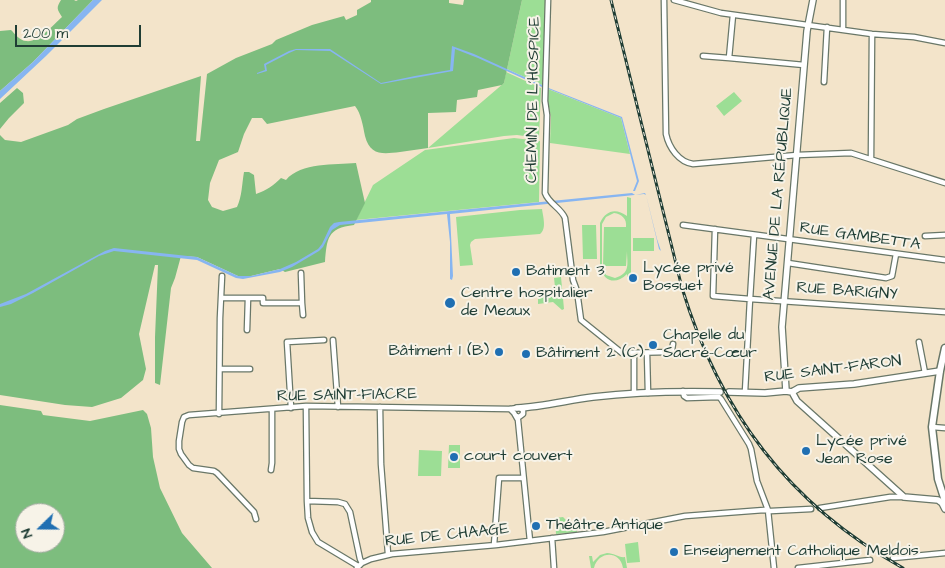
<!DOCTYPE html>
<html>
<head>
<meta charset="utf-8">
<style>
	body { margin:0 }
	#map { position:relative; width:945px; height:568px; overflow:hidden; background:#f3e4ca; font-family:"Architects Daughter",sans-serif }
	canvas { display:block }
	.north { position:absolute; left:15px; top:503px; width:50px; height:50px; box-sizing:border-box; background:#f7f3e8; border:1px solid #a1aaa0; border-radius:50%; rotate:248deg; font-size:14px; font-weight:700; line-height:20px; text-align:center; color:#1f3d34 }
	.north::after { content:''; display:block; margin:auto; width:18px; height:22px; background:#1f6fb2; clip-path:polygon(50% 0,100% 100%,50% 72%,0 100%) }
	.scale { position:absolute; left:15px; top:25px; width:126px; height:22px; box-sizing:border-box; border:2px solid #1f3d34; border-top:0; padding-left:6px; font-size:15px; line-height:18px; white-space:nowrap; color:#1f3d34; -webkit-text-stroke:4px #f7f3e8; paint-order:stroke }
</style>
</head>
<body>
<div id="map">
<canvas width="945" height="568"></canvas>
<div class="north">N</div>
<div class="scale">200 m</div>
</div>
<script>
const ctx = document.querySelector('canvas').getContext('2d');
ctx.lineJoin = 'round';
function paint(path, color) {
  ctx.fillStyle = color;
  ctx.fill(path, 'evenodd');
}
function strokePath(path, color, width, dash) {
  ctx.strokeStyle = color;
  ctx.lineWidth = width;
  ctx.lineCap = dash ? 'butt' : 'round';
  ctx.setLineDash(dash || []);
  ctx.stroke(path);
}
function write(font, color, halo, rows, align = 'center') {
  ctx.font = font + ' "Architects Daughter",sans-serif';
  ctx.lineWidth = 4;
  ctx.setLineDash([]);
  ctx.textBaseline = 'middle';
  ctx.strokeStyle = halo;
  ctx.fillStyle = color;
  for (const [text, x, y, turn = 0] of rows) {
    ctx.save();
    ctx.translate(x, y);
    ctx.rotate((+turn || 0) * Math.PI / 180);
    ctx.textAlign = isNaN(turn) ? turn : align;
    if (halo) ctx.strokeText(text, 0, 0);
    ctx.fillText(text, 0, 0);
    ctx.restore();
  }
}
const green = new Path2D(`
	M522,0H545L544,61L542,85L507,69Z
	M506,72L541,88L539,138L517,135L504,136L428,148L504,83Z
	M548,89L621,118L630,154L550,143L551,117L548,102Z
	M734,92L742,101L724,116L716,106Z
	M514,138L540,141L539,202L356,220L373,185L425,150Z
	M627,197L631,198V277H627V274C616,285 604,282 600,267V223C606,210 616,208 627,216ZM614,213C622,214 627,219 626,227H604L603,266H626L627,251C627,264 631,273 615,278L606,275L602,266V224L606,217Z
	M542,209C543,217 547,229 540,234L475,239L471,242L470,245L473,265L460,266L456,217L520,210Z
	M582,225H596L597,259H583Z
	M633,238H654V251H633Z
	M561,277L564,309L562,310L553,302L538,304V298L556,296L554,278Z
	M449,445H460V468H448Z
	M419,450L442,451L441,476H418Z
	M563,517L569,523L577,524V532L556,534L555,518Z
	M638,542L640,562L627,563L625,544Z
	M607,553C614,553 619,558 625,557L627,568H623C620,550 598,551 594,568H591L589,556H592L593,562L600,555Z`);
const forest = new Path2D(`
	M61,0H74L76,1L78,0H93L33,62L0,91V31L11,30C15,34 20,41 26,41C38,43 53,25 62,17C57,9 56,8 61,0Z
	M371,0H449V3L463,5L464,0H522L504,83L502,85L478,90L477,97L457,100L456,112L428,113V148C419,149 409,151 400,152C383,154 370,156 365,136C363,126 361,113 355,106L267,124L262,118H252L244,134L238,152L219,160L210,183L208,200L212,207L223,211L237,207C242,197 242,183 244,172H249L254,175L256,194C267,190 273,186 281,178L286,180C301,162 335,165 356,163L365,203L354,225C327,228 327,239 325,262L285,272L280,269L251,276H238L197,257L181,256L175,278L171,288L160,385L155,383V337L158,265H155L139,334L146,369L143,380L121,398L92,407L65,405L0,395V135L5,140L21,142L68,125L77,119L104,109L201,76L196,141H200L207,74L236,58L272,44L276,40L312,25L344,16L346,20L357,15V10L371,2Z
	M17,88L23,93L24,103L9,118L0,129V103Z
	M0,405L41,411L43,415L90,421L143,410L147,414L151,428L153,457L160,488L182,533L212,568H0ZM25,513H55V543H25Z`);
const water = new Path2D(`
	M93,0H102L46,56L0,99V91L33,62Z
	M452,46L474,54L542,85V87L478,58L455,49L453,71L381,84L330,51L296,50L289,53L266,65L267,71L257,74V73L265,70L264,64L289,51L296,49H330L381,83L415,76L450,70Z
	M546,87L622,117L639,181L635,191H633L637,181L621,118L546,88Z
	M632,193L635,195L645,193L646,195L657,239L661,251L659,249L646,195L644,194L450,214L453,276L452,280L450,279V242L447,214L340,225L332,230L323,247L319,251L292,267L280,272L243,279L236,278L197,260L114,251L99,256L33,293L11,304L0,307V304L26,294L105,251L114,248L197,257L238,276H251L280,269L296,262L318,249L322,244L330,227L334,223L339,222Z`);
const minor = new Path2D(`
	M548,0L545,101L547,115L545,193C549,204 561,208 565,218L573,280L577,291L581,320L622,353L671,352L672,350L673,344
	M664,0L666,134C669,148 679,162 693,164L797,155L851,153L945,183
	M674,0L721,13L872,34L914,37L945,43
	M733,15L729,58L804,65
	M843,29V0
	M703,56L729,58
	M824,82L827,27
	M871,159L872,34
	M683,225L945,260
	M715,229L713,296L750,299L754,235
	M925,236L945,235
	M788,263L886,278L892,276L896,254
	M221,298H248L247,330
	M248,298H263V303H302L301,273
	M302,303L303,315
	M333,340L338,407
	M919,342L925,373
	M634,353V393
	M647,353L648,393
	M220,369H250
	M683,391L684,396L687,398L719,397L721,399L749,444L751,449L757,481L768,510L774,568
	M745,392L750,299L945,312
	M306,406L307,501L308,518L312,532L318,542L358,566
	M380,407L381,464L388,554
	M291,408L287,342L324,340
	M510,409L514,413L518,420L530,541
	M219,414L220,318L222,276
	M516,416L519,417L523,414V410L520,408
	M932,427L945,428
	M271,470L272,463V409
	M307,501L338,502L345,504L350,512L360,559L362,563
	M820,508L890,497H904
	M256,519L254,512L217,473L214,471L193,468L189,465L181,454L179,449V441L182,422L184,417L189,415L306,406L510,409L517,408
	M552,538L554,568
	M494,545L499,478H523
	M893,558L945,553
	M357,568L362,563L371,559L392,554L496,545L603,532L685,516L764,510L771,511L811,509
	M798,568L870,560`);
const tertiary = new Path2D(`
	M786,391L782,327L807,31L813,0
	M729,392L765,393L786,391L792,392L799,388L854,384L940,371
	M792,392L797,401L904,497L938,500L942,503L945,509
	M517,408C543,407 568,400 593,397C635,392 678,391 720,392`);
const secondary = new Path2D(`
	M945,348L940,371L932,427L938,479L945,501`);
const rail = new Path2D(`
	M611,0L682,288C720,412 788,504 903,568`);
const markers = [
	[516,272,5,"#1f6fb2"],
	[633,278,5,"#1f6fb2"],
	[450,303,6,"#1f6fb2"],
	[653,345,5,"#1f6fb2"],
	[499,352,5,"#1f6fb2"],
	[526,354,5,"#1f6fb2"],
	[806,451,5,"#1f6fb2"],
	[454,457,5,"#1f6fb2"],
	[536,526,5,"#1f6fb2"],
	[674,552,5,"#1f6fb2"]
];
const streetNames = [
	["CHEMIN DE L'HOSPICE",534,100,-89],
	["AVENUE DE LA RÉPUBLIQUE",779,194,-85],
	["RUE GAMBETTA",860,237,8],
	["RUE BARIGNY",847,292,4],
	["RUE SAINT-FARON",833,370,-7],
	["RUE SAINT-FIACRE",347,396,-1],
	["RUE DE CHAAGE",447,536,-6]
];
const poiNames = [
	["Lycée privé",643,269],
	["Bossuet",643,287],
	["Batiment 3",526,272],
	["Centre hospitalier",461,294],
	["de Meaux",461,312],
	["Chapelle du",663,336],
	["Sacré-Cœur",663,354],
	["Bâtiment 1 (B)",489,352,"right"],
	["Bâtiment 2 (C)",536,354],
	["Lycée privé",816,442],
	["Jean Rose",816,460],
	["court couvert",464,457],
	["Théâtre Antique",546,526],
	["Enseignement Catholique Meldois",684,552]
];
paint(green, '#9cde95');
paint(forest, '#7dbd7e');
paint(water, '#87b5f1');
strokePath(minor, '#697768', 7);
strokePath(tertiary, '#697768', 8);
strokePath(secondary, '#697768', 9);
strokePath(minor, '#fff', 4.5);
strokePath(tertiary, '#fff', 5.5);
strokePath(secondary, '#fff', 6);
strokePath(rail, '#1f3d34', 3);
strokePath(rail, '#f7f3e8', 1, [4]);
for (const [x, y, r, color] of markers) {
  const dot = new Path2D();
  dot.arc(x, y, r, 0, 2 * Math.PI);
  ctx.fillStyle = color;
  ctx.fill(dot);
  strokePath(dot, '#f7f3e8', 2);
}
write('16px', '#1f3d34', '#f7f3e8', streetNames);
write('16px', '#1f3d34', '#f7f3e8', poiNames, 'left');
</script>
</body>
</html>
